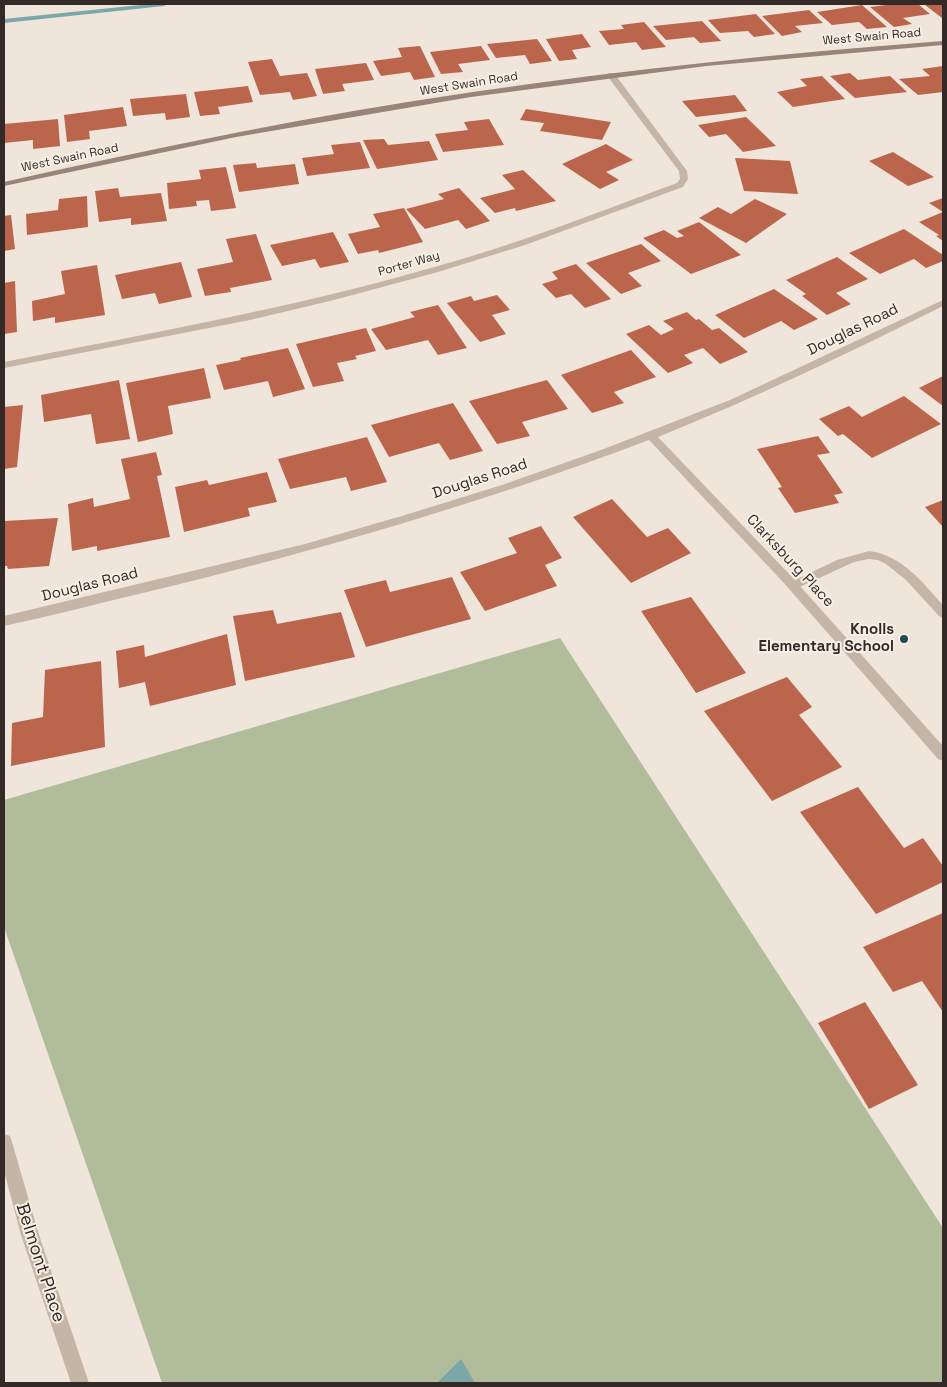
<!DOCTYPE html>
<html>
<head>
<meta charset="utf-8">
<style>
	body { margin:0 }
	#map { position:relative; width:947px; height:1387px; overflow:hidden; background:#efe5da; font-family:"Space Grotesk",sans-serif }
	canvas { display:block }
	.frame { position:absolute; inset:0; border:5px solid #332a27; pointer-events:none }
</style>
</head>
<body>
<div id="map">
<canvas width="947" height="1387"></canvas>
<div class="frame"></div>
</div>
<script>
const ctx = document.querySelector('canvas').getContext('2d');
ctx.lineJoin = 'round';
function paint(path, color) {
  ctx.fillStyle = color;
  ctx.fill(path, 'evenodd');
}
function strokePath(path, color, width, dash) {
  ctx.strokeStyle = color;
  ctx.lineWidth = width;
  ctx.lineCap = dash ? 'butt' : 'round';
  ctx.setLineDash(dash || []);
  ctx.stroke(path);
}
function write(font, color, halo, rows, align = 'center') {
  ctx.font = font + ' "Space Grotesk",sans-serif';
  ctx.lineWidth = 4;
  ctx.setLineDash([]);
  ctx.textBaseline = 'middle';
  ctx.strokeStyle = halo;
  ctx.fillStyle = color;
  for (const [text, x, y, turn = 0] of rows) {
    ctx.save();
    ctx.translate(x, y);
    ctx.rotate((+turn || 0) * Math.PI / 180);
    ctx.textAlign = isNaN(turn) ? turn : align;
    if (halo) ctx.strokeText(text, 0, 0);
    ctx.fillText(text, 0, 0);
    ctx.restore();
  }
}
const green = new Path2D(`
	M560,638L943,1228V1383H162L4,927V800Z`);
const water = new Path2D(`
	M461,1359L475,1383H437Z`);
const stream = new Path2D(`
	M150,4H167L164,6L4,23V19Z`);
const building = new Path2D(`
	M894,4H918L930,14L903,18L912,24L894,27L870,7Z
	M943,4L942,18L925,5L936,4Z
	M862,5L887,27L867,29L859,22L832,25L817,12Z
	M809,10L823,23L795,26L802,32L782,36L762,16Z
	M756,14L775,34L754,37L748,31L720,33L708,20Z
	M702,21L721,41L700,43L694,37L666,40L653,26Z
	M644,22L666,47L642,50L636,42L609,45L599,31L624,29L621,25Z
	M582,34L591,47L572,50L577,59L559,61L546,39Z
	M537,39L552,61L530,64L525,55L496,58L487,44Z
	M420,46L435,77L414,80L410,72L381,76L373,61L402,57L398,48Z
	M481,46L490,60L458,64L463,72L441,74L430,52Z
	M272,59L280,76L307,73L317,96L293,100L290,92L260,95L248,62Z
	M366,63L374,80L342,84L345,91L323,94L315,69Z
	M943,66V92L918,95L899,79L930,76L922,69Z
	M850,73L858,80L890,76L907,92L855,98L830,76Z
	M822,76L845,99L793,107L777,92L807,86L800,79Z
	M248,86L253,102L218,107L220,114L200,116L194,92Z
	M186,94L190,117L166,120L165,113L133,116L130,99Z
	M735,95L747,111L696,117L682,101Z
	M123,107L127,126L89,131L90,139L67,142L64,115Z
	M526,109L611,122L602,140L540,131L544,123L520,120Z
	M746,117L776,146L743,152L726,134L709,137L698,125Z
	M58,119L60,146L33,149V140L4,143V124Z
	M489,119L504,145L443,152L435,134L468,130L464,122Z
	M384,139L388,145L429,141L438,160L377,169L363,140Z
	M360,142L370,168L307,176L302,158L334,154L331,145Z
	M606,144L633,160L606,172L619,180L600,189L562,164Z
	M893,152L934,177L908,186L869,161Z
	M735,158L790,161L798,194L744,191Z
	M256,163L257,168L295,164L299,184L239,192L233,165Z
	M226,167L236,208L211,211L209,200L196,201L197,206L169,209L167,183L201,179L199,170Z
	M523,170L556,201L516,211L515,208L495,213L480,198L515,189L502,175Z
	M118,188L120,197L161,193L167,221L131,225V218L99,222L95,191Z
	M459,188L490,221L466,229L458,220L425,229L406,209L444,199L438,194Z
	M87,196L88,227L27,235L26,214L58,210L59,199Z
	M943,198V241L936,236L939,235L919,222L943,212L929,203Z
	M755,199L787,214L746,243L699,218L718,207L731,214Z
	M404,208L423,242L379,253L378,250L358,254L348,234L380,227L373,214Z
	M11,215L15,249L4,251V216Z
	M699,222L741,255L691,274L643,238L664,230L677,238L684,236L677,231Z
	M904,229L943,255V261L926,268L914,259L880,274L849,253Z
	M333,232L349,262L320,268L315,259L282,266L270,245Z
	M256,234L272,280L230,288L231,292L205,296L197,269L233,262L226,239Z
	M641,244L661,261L628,273L642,286L621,294L586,263Z
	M837,257L868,279L836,293L851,304L827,315L802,296L806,294L786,280Z
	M181,262L192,297L159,304L155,293L122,299L115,275Z
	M576,264L611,299L585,308L571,294L556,298L542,284L558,279L552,272Z
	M97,265L105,315L55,323V317L33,321L32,301L65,294L61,271Z
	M15,281L17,332L4,334V283Z
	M774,289L818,319L794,330L781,321L744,338L715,315Z
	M497,295L510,310L492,315L506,334L480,342L447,303L471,296L474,301Z
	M438,305L467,348L438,355L428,340L386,350L371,329L415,317L410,312Z
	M687,312L696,320L699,319L712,330L719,328L748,352L720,364L703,348L684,355L693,363L668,373L626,334L649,325L661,335L674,329L663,321Z
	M366,328L376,351L355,356L357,359L337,363L344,381L313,387L296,344Z
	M288,348L305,389L273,397L268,381L224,390L216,365L241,360L240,358Z
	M631,350L656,377L614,392L624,403L592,413L561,375Z
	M204,368L211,398L168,406L173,434L138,442L126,383Z
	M943,376V406L919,388Z
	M119,380L130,439L96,444L91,414L44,422L41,395Z
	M547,380L568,409L522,422L530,436L497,444L469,401Z
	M904,396L941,424L872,458L843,434L838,436L819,419L849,406L862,417Z
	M453,403L483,451L450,460L439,443L389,457L371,425Z
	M23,405L17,467L4,469V407Z
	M818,436L830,453L817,455L843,493L834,495L839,503L795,513L778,488L782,487L757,449Z
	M367,437L387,482L351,491L346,477L290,489L278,459Z
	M156,452L162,475L157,476L170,537L97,551V546L72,551L68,504L93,498L94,507L130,499L121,459Z
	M267,472L277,502L248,508L250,516L184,532L175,487L207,480L209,485Z
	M612,499L647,537L668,528L691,553L631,583L573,517Z
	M943,500V527L925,507Z
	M58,518L49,566L8,569L7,566H4V521Z
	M541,526L562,558L545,565L557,586L485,611L460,572L517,553L508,538Z
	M452,577L471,619L366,647L344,590L386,580L390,592Z
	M691,597L746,673L696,693L641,611Z
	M273,610L277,624L341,612L355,657L245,681L233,616Z
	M227,634L236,685L150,706L145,682L119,688L116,651L144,645L145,657Z
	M101,661L105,747L11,766L12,723L43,717L45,670Z
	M787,677L812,707L799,715L842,767L772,801L704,711Z
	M858,787L904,848L923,838L943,866V882L876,914L800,812Z
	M943,913V1012L922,981L893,992L863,947Z
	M865,1002L918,1085L869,1109L818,1023Z`);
const lane = new Path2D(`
	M869,551C902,555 922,582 943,605V618L939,616L906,580L886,564L878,560L869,559L854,562L793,590L787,586L789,583L837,560Z`);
const street = new Path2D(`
	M608,73H614L687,171L688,179L683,187L525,245L438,272L334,300L250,320L4,368V362C147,334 291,308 431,268C515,245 596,213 677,183L680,179L679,171L608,77Z
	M943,300V306C849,353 755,398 658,437L791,576L943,746V761L938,759L783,582L649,440C485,502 318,551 147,592C99,603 52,616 4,626V616L305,544L405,515L502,485L601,450L730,400Z
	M4,1134L10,1136L12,1142L39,1235L89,1383H71L21,1235L4,1171Z`);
const secondary = new Path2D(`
	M943,41V45L706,66L471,97L236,137L4,186V182C159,147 315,115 473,92C629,69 786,53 943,41Z`);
const markers = [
	[904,639,5,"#204d50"]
];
const farStreetnames = [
	["West Swain Road",872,37,-5],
	["West Swain Road",469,84,-9],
	["West Swain Road",70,158,-12],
	["Porter Way",409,264,-16]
];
const streetNames = [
	["Douglas Road",853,330,-26],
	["Douglas Road",480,479,-18],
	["Clarksburg Place",790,561,47],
	["Douglas Road",90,585,-14]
];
const poiNames = [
	["Knolls",894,630],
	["Elementary School",894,647]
];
const nearStreetnames = [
	["Belmont Place",40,1263,72]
];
paint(green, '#b1bc9b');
paint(water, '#7ba7a9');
paint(stream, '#7ba7a9');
paint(building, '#bb664c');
paint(lane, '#c5b5a7');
paint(street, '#c5b5a7');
paint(secondary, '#998479');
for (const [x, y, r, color] of markers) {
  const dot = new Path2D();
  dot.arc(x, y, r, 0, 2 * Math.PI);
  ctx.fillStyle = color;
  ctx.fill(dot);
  strokePath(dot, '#f7efe5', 2);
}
write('12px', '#332a27', '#f7efe5', farStreetnames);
write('15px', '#332a27', '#f7efe5', streetNames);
write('bold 15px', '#332a27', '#f7efe5', poiNames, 'right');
write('18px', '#332a27', '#f7efe5', nearStreetnames);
</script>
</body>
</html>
